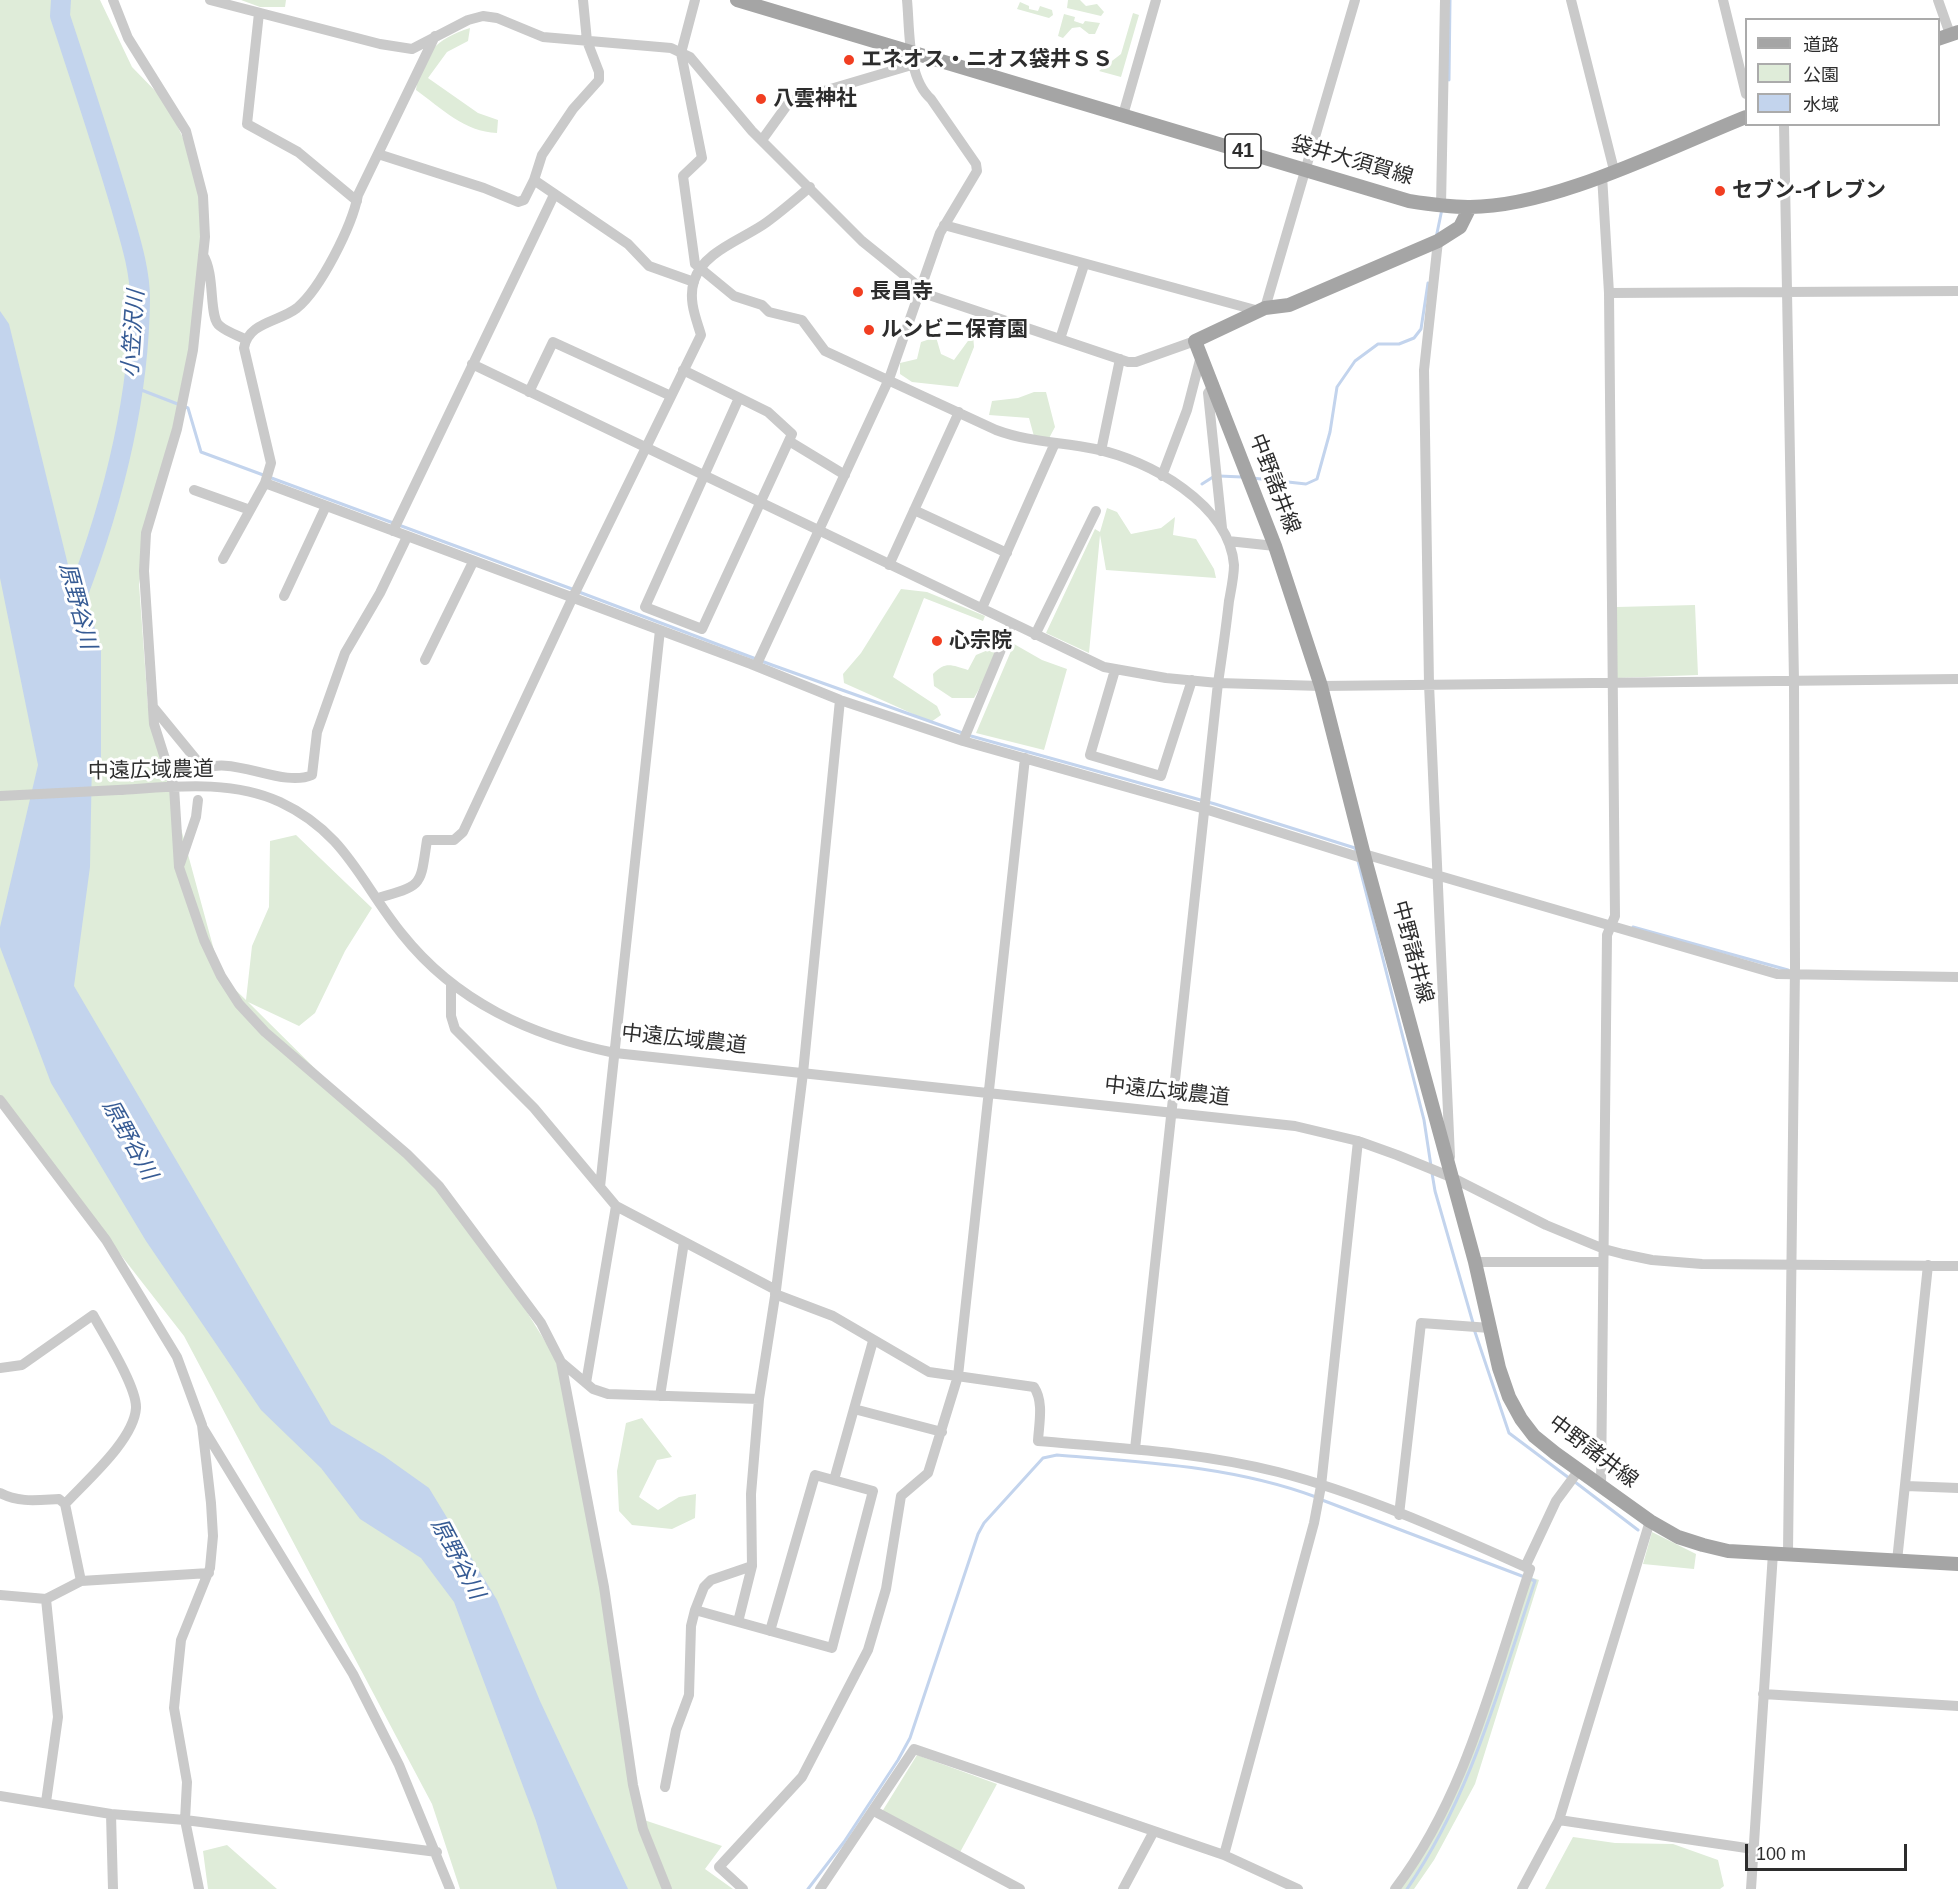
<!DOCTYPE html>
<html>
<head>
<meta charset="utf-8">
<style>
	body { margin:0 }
	#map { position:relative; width:1958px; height:1889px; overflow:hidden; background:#fff; font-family:Arial,"Noto Sans JP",sans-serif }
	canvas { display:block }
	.legend { position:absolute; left:1745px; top:18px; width:195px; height:108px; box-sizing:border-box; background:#fff; border:2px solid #ababab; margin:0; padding:8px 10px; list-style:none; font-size:18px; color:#2d2d2d }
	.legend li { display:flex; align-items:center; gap:12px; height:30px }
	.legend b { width:30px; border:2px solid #ababab }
	.scale { position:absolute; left:1745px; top:1844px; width:162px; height:27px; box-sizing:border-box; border:3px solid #2d2d2d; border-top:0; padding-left:8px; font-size:18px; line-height:21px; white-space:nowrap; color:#2d2d2d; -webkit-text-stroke:4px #fff; paint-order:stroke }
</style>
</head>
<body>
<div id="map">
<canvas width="1958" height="1889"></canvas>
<ul class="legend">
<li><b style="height:8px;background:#a5a5a5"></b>道路</li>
<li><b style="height:16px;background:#dfecd9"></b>公園</li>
<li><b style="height:16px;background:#c3d4ed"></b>水域</li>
</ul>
<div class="scale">100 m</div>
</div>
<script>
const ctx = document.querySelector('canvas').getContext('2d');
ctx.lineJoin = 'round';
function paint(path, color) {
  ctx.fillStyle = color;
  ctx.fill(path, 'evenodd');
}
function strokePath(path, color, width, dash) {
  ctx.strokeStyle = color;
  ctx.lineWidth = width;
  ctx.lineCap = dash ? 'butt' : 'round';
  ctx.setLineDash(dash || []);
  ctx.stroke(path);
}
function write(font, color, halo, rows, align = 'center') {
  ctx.font = font + ' Arial,"Noto Sans JP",sans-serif';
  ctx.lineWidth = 6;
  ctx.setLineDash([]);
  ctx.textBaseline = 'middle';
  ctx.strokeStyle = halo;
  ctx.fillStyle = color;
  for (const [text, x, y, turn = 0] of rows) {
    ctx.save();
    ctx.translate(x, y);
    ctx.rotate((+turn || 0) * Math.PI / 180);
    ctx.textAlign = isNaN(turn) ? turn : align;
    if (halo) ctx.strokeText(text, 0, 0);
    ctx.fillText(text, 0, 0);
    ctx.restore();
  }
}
const green = new Path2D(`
	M0,0H100L132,67L167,103L198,171L203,255L181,414L155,496L139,584L148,707L221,976L246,1000L252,946L269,907L270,841L296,835L372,908L345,951L315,1013L299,1026L248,1002L372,1125L434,1180L487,1248L563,1370L641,1819L722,1846L705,1869L733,1889H460L432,1804L184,1336L0,1100Z
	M241,0H286L285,7H260Z
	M1068,0H1080L1086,6L1097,4L1104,12L1101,16L1067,8Z
	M1020,2L1029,6V9L1038,11L1040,6L1052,10L1053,15L1049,18L1017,9Z
	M1133,13L1139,15L1121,77L1099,71L1121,54Z
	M1064,14L1075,17L1074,21L1083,24L1085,21L1100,23L1095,34H1089L1080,27L1072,28L1063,38L1058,36Z
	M470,28L468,41L447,52L428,78L478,113L498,120L497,133C465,132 441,108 416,90C421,54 436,39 470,28Z
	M973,334L974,347L958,387L912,382L900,374V363L917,359L921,342L936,337L941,354L954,360Z
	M1034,392H1046L1055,427L1047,442L1035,440L1029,418L989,415L992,401L1018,398Z
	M1107,508L1117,512L1131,534L1161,528L1175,517L1173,535L1196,539L1214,569L1216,578L1106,570L1100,535L1089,653L1046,633L1095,529L1100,532Z
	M901,589L927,592L985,616L983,621L924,598L893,677L937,706L941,715L931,722L844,683L843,674L861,653Z
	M1695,605L1698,675L1617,678V607Z
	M1014,644L1042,660L1067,669L1044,750L976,733Z
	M988,650L999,654L974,698H952L934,686L933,674C945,661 952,665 968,670L976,655Z
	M642,1418L672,1457L657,1460L639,1497L658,1510L679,1497L696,1494L695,1518L672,1529L632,1525L619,1511L617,1471L626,1423Z
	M1652,1532L1696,1554L1694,1569L1643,1564Z
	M1527,1576L1539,1580L1475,1784L1434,1860L1414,1889H1394L1449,1800Z
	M917,1755L997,1784L958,1856L880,1815Z
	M1573,1837L1615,1843L1673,1844L1718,1860L1724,1886L1720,1889H1545Z
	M227,1845L277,1889H208L203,1851Z`);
const water = new Path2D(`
	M0,311L9,324L81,618L93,704L90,867L74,986L331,1424L384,1456L429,1488L497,1600L540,1701L628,1889H557L536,1821L454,1602L421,1558L360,1519L321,1468L261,1410L146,1241L51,1083L0,947V927L38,765L0,578Z`);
const stream = new Path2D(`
	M1449,80L1450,0
	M1436,238L1442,209
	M131,386L188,408L201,452L572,589
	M1219,476L1242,477
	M1252,478L1306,484L1317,479L1330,432L1337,387L1355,361L1378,344H1399L1414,338L1421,329L1428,283
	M1202,484L1213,477
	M579,592L772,665L971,736L1215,804L1355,848L1356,854
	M1358,861L1424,1120L1431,1166
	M1633,927L1788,970
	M1432,1173L1435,1191L1473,1323
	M1474,1329L1509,1433L1569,1478
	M1575,1482L1638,1530
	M1322,1500L1535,1581C1499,1687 1471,1796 1407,1889
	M808,1889L844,1842L898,1760L910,1738L978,1534L984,1523L1043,1458L1057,1455C1143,1462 1233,1466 1316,1497`);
const river = new Path2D(`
	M61,0L60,16C81,80 102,142 121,207C129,236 140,268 140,299C139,401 112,505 76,599
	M74,594L91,650V757`);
const minor = new Path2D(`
	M113,0L128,38L186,131L203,196L205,237L193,350L177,429L146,533L144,571L154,724L174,787L179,867L204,940L221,976L239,1004L265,1032L407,1154L439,1186L541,1323L561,1362L604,1587L633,1785L643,1829L667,1889
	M210,0L380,44L412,49L468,20L483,16L497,18L543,37L671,48L690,57L752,131L862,241L929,295L1128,362H1136L1195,341
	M583,0L587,41L599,72V80L573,109L542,155L534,180L628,244L649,266L694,282
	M695,0L681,53L702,158L683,176L695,264L734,296L762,305L769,312L802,320L825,351L996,430C1028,442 1062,442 1095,449C1149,460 1229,504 1234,565C1234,576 1231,590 1229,601C1226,628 1222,656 1218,683L1135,1449
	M1571,0L1614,170
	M1723,0L1746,94
	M1938,0L1950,34
	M259,13L247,124L298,152L357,201
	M1123,115L1156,0
	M1784,124L1794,681L1795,966L1788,1553
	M762,140L790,101L915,64
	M378,154L484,188L518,202L524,200L534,180
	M1441,206L1445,0
	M944,225L1259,311
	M1438,241L1424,370L1429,684L1450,1157
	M203,255C216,275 208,318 220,326C227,332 237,335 245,339
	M1609,293L1958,291
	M1265,308L1355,0
	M1060,339L1084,265
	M472,364L1104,667L1166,678L1218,683L1321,686L1958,679
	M683,370L768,412L792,434L702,629L645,607L739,398
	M1214,385L1208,393L1222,528
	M529,392L553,342L671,396
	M789,441L845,475
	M1101,451L1120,359
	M1162,476L1187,410L1201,356
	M265,483L751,664L840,700L963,741L1205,809L1365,859
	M194,490L250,510
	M914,510L1007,553
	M393,531L554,195
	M1228,541L1275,546
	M223,559L265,483L271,463L244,348C248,322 279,322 297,308C321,288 352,226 358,195L435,36
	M889,565L959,412
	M284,596L326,506
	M982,608L1055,443
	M1035,635L1096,511
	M425,660L473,562
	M756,666L889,379L940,233L977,171L976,164L931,99C907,78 910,30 907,0
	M1115,670L1090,755L1161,776L1192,680
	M153,707L203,768
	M963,741L1012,623
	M197,773C226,750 280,789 312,775L317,732L345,653L380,593L407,537
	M0,796C39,794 79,792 118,790C171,787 230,779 280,802C346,833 360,882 402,934C456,1002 531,1036 615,1053L1295,1126L1358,1141L1397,1155L1451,1177L1546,1225L1604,1249L1623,1254L1652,1260L1702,1264L1958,1266
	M1364,854L1777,974L1958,977
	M180,864L196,817L198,800
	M378,898C424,885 420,886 427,840H454L463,832L572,599L701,335C696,318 688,300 694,281C703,251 744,239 767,222C782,211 796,199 810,187
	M451,983V1016L455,1029L534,1108L616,1206L776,1290
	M0,1100L106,1240L177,1357L202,1425L211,1503L213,1536L210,1568L181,1640L174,1708L187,1782L185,1820L199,1889
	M600,1187L660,630
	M1475,1262H1603
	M775,1294L833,1316L929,1372L1034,1387C1044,1402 1039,1423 1038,1441C1118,1448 1199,1452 1278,1472C1363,1494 1449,1533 1530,1569C1493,1677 1466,1796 1395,1889
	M561,1362L593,1389L608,1394L759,1399
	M0,1368L22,1365L93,1315C104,1335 137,1387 136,1408C134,1440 86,1481 65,1504
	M586,1383L616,1206
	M660,1396L684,1242
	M854,1409L942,1432
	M203,1428L353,1674L399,1765L450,1889
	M834,1480L873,1341
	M1601,1486L1607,935L1615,916L1609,293L1602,175
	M1906,1486L1958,1488
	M0,1493C19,1503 38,1500 59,1499L65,1504L81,1581
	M1399,1515L1421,1323L1490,1328
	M1897,1561L1928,1265
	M1525,1567L1556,1501L1579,1470
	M0,1595L46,1599L81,1581L209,1573
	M695,1610L832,1648L873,1491L815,1475L770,1631
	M738,1622L752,1566
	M1763,1694L1958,1706
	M665,1787L676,1730L689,1695L691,1626L695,1610L704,1587L711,1580L752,1566L751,1494L759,1399L776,1290L803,1073L840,700
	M0,1796L111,1814L185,1820L437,1852
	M46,1802L58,1717L46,1599
	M874,1811L1020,1889
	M111,1814L113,1889
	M1559,1820L1753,1849
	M1224,1855L1314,1523L1321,1486L1358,1141
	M743,1889L719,1867L802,1777L868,1650L886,1589L901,1496L928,1473L958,1376L1025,758
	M820,1889L914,1749L1224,1855L1298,1889
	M1123,1889L1154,1831
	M1522,1889L1559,1820L1650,1521
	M1751,1889L1773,1553`);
const major = new Path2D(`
	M737,0L1409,201C1428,204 1448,207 1468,207C1552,208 1668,148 1746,117
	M1938,39L1958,32
	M1470,207L1460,227L1438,241L1289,305L1265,308L1195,341L1275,546L1321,686L1365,859L1475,1262L1499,1368L1509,1397L1521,1419L1534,1436L1555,1453L1650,1521L1678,1537L1703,1545L1728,1551L1958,1564`);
const markers = [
	[849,60,6,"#f13e21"],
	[761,99,6,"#f13e21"],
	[1720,191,6,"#f13e21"],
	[858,292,6,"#f13e21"],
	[869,330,6,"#f13e21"],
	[937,641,6,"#f13e21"]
];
const shields = [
	[1243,151,36]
];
const shieldNames = [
	["41",1243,151]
];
const poiNames = [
	["エネオス・ニオス袋井ＳＳ",861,60],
	["八雲神社",773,99],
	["セブン-イレブン",1732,191],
	["長昌寺",870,292],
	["ルンビニ保育園",881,330],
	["心宗院",949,641]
];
const streetNames = [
	["袋井大須賀線",1352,161,16],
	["中野諸井線",1274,484,69],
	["中遠広域農道",151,771,-1],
	["中野諸井線",1412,952,75],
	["中遠広域農道",684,1040,6],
	["中遠広域農道",1167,1092,6],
	["中野諸井線",1593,1452,37]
];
const waterNames = [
	["小笠沢川",134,334,-86],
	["原野谷川",77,606,75],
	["原野谷川",129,1140,61],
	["原野谷川",457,1559,62]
];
paint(green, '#dfecd9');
paint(water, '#c3d4ed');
strokePath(stream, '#c3d4ed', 3);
strokePath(river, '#c3d4ed', 20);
strokePath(minor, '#cacaca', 10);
strokePath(major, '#a5a5a5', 14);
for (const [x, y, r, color] of markers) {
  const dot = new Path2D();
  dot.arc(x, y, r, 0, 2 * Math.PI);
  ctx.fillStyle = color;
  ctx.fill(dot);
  strokePath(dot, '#fff', 2);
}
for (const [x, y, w] of shields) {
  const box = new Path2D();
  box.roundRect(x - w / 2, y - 17, w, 34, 4.5);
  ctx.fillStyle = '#fff';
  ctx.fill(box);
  strokePath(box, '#2d2d2d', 1.5);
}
write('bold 20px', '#2d2d2d', null, shieldNames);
write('bold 21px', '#2d2d2d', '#fff', poiNames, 'left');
write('21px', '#2d2d2d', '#fff', streetNames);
write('italic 22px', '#365b94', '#fff', waterNames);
</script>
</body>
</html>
